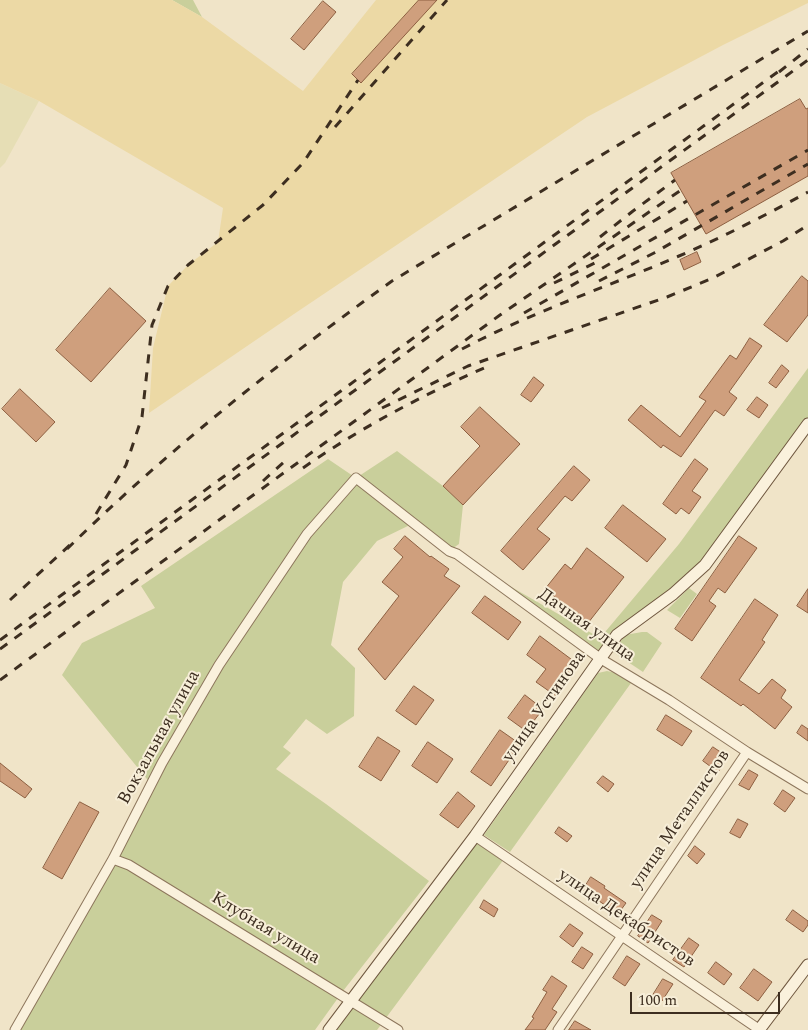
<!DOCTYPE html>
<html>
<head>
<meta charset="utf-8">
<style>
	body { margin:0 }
	#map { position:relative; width:808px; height:1030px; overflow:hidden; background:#f0e4c8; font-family:Spectral,serif }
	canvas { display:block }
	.scale { position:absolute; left:630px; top:992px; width:150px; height:22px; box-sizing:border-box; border:2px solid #3d2e20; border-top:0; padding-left:6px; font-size:15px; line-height:18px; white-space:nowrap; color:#3d2e20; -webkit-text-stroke:4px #f7eed8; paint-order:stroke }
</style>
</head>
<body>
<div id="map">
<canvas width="808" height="1030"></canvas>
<div class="scale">100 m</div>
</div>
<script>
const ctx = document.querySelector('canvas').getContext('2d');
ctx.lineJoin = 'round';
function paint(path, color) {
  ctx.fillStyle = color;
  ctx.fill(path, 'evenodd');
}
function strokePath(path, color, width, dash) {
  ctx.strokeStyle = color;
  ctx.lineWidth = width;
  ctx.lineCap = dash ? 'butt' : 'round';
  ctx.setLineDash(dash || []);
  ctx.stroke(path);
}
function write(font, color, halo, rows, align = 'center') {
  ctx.font = font + ' Spectral,serif';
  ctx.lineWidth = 4;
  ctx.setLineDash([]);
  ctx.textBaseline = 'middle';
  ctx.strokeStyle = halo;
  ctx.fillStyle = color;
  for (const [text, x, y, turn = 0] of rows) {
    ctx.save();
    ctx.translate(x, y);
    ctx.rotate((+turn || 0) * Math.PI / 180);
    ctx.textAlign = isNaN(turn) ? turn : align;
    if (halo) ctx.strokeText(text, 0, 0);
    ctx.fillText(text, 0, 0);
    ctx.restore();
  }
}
const farmland = new Path2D(`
	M0,83L39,101L5,163L0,168Z`);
const green = new Path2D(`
	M172,0H193L202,17Z
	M808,368V424L705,565L600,656L494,577L600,638L679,544Z
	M397,451L443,486L463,505L459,544L449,551L414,523L377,541L343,582L331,645L355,668L354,716L327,734L306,719L283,747L291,753L276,769L326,804L429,881L343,991L315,1030H18L151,784L62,675L82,643L155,608L141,586L328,459L356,478Z
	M689,588L697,594L680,618L667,610Z
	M642,632H647L662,643L643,672L613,652L625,635Z
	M607,671L616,673L631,683L510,852L484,835L598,673Z
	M478,841L504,859L377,1030H334L352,1005L381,1019L358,1000Z`);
const sand = new Path2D(`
	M0,0H172L202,17L303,91L376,0H808V3L723,45L587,117L294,314L149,413L153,348L168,286L188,265L218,242L223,208L39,101L0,83Z`);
const building = new Path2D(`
	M419,0H437L361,83L352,74Z
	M323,1L336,12L304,50L291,39Z
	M800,99L806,109L808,108V176L706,234L671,173Z
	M697,252L701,262L684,270L680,260Z
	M802,276L808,281V315L787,342L764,325Z
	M110,288L146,321L91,382L56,350Z
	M750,338L762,346L729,392L737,398L724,416L715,410L681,457L663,445L661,448L628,420L641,405L680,437L706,401L699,397L730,355L736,359Z
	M782,365L789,371L776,388L769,383Z
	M534,377L544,385L531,402L521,395Z
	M20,389L55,422L36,442L2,409Z
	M757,397L768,405L759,418L747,410Z
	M480,407L520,444L463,505L443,486L480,446L461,427Z
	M695,459L708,469L692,491L701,497L689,514L681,508L676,514L663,504Z
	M574,466L590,480L572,501L565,496L537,529L550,539L523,570L501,551Z
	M623,505L666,539L647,562L605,528Z
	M405,536L430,557L431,556L449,569L444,576L460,586L385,680L358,649L399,596L382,582L403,557L394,549Z
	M739,536L757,548L725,593L718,588L709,601L716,606L692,641L675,629Z
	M587,548L624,577L588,623L545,589L565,564L571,569Z
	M808,589V613L797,606Z
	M485,596L521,622L508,640L472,613Z
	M755,599L778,615L762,640L765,642L739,680L759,694L772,679L786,690L781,698L792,707L775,729L743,704L741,706L701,678Z
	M540,636L579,665L556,696L536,682L546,669L527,655Z
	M414,686L434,700L416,725L396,711Z
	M525,695L543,709L526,731L508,718Z
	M666,715L692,731L682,746L657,730Z
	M802,725L808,729V741L797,733Z
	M500,730L520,744L491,786L471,772Z
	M378,737L400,751L381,781L359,767Z
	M428,742L453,759L437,783L412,766Z
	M713,747L728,757L718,772L703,761Z
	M0,763L32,789L25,798L0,781Z
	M749,770L758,775L749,790L739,785Z
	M603,776L614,784L608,792L597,783Z
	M783,790L795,798L785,812L774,804Z
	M458,792L475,806L458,828L440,815Z
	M80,802L99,812L62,879L43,868Z
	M738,819L748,824L740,838L730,833Z
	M559,827L572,836L567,842L555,833Z
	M695,846L705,854L697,864L688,856Z
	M591,877L605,886L604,888L626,903L618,914L583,890Z
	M484,900L498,909L494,917L480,908Z
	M793,910L808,921V925L803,932L786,920Z
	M652,915L662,921L648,943L638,936Z
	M570,924L583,933L573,947L560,937Z
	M689,938L699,945L684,967L673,960Z
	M582,947L593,954L583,969L572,962Z
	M627,956L640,964L625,986L613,978Z
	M716,962L732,974L724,985L708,973Z
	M754,969L772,982L758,1001L740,988Z
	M552,976L567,986L552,1009L557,1012L545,1030H525L534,1018L532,1017L547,992L543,990Z
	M663,979L673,984L662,1001L653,995Z
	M575,1021L591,1030H569Z`);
const street = new Path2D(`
	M475,836L760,1030
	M113,859L129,865L398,1030
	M15,1030L113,859L162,763L219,665L307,534L356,478L449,551L457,554L601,659L669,700L747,752L808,789
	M558,1030L747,752`);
const secondary = new Path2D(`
	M329,1030L475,836L617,635L673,594L705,565L808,424
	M759,1030L808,965`);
const rail = new Path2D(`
	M779,72L808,49
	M335,127L447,0
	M600,237L633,211L675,180
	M591,259L687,201
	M599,281L654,253L808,164
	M554,283L601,260
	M524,313L808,150
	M462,349C532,312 607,287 679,256C723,237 766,215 808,192
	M382,408L468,366L667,297L713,278L783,241L808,225
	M303,468C360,428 421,396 484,368
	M263,481L285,461
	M96,514L126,465L142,417L152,325L168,286L188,265L263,205L303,163L358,80
	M67,549C167,451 278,363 392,281L808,31
	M10,600L71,544
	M0,640L783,68
	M0,649L808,60
	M0,680L500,315L681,190`);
const streetNames = [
	["Дачная улица",586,626,35],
	["улица Устинова",545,707,-55],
	["Вокзальная улица",160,738,-61],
	["улица Металлистов",681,820,-56],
	["улица Декабристов",626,919,34],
	["Клубная улица",265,929,31]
];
paint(farmland, '#e6deb5');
paint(green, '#c9cf9b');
paint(sand, '#ecd9a5');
paint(building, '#cf9f7d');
strokePath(building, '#8d5f41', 1);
strokePath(street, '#8d765c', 11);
strokePath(secondary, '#6f573f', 13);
strokePath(street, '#faf1dc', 9);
strokePath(secondary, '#faf1dc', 11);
strokePath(rail, '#3d2e20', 3, [9, 9]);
write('18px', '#3d2e20', '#f7eed8', streetNames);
</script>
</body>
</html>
